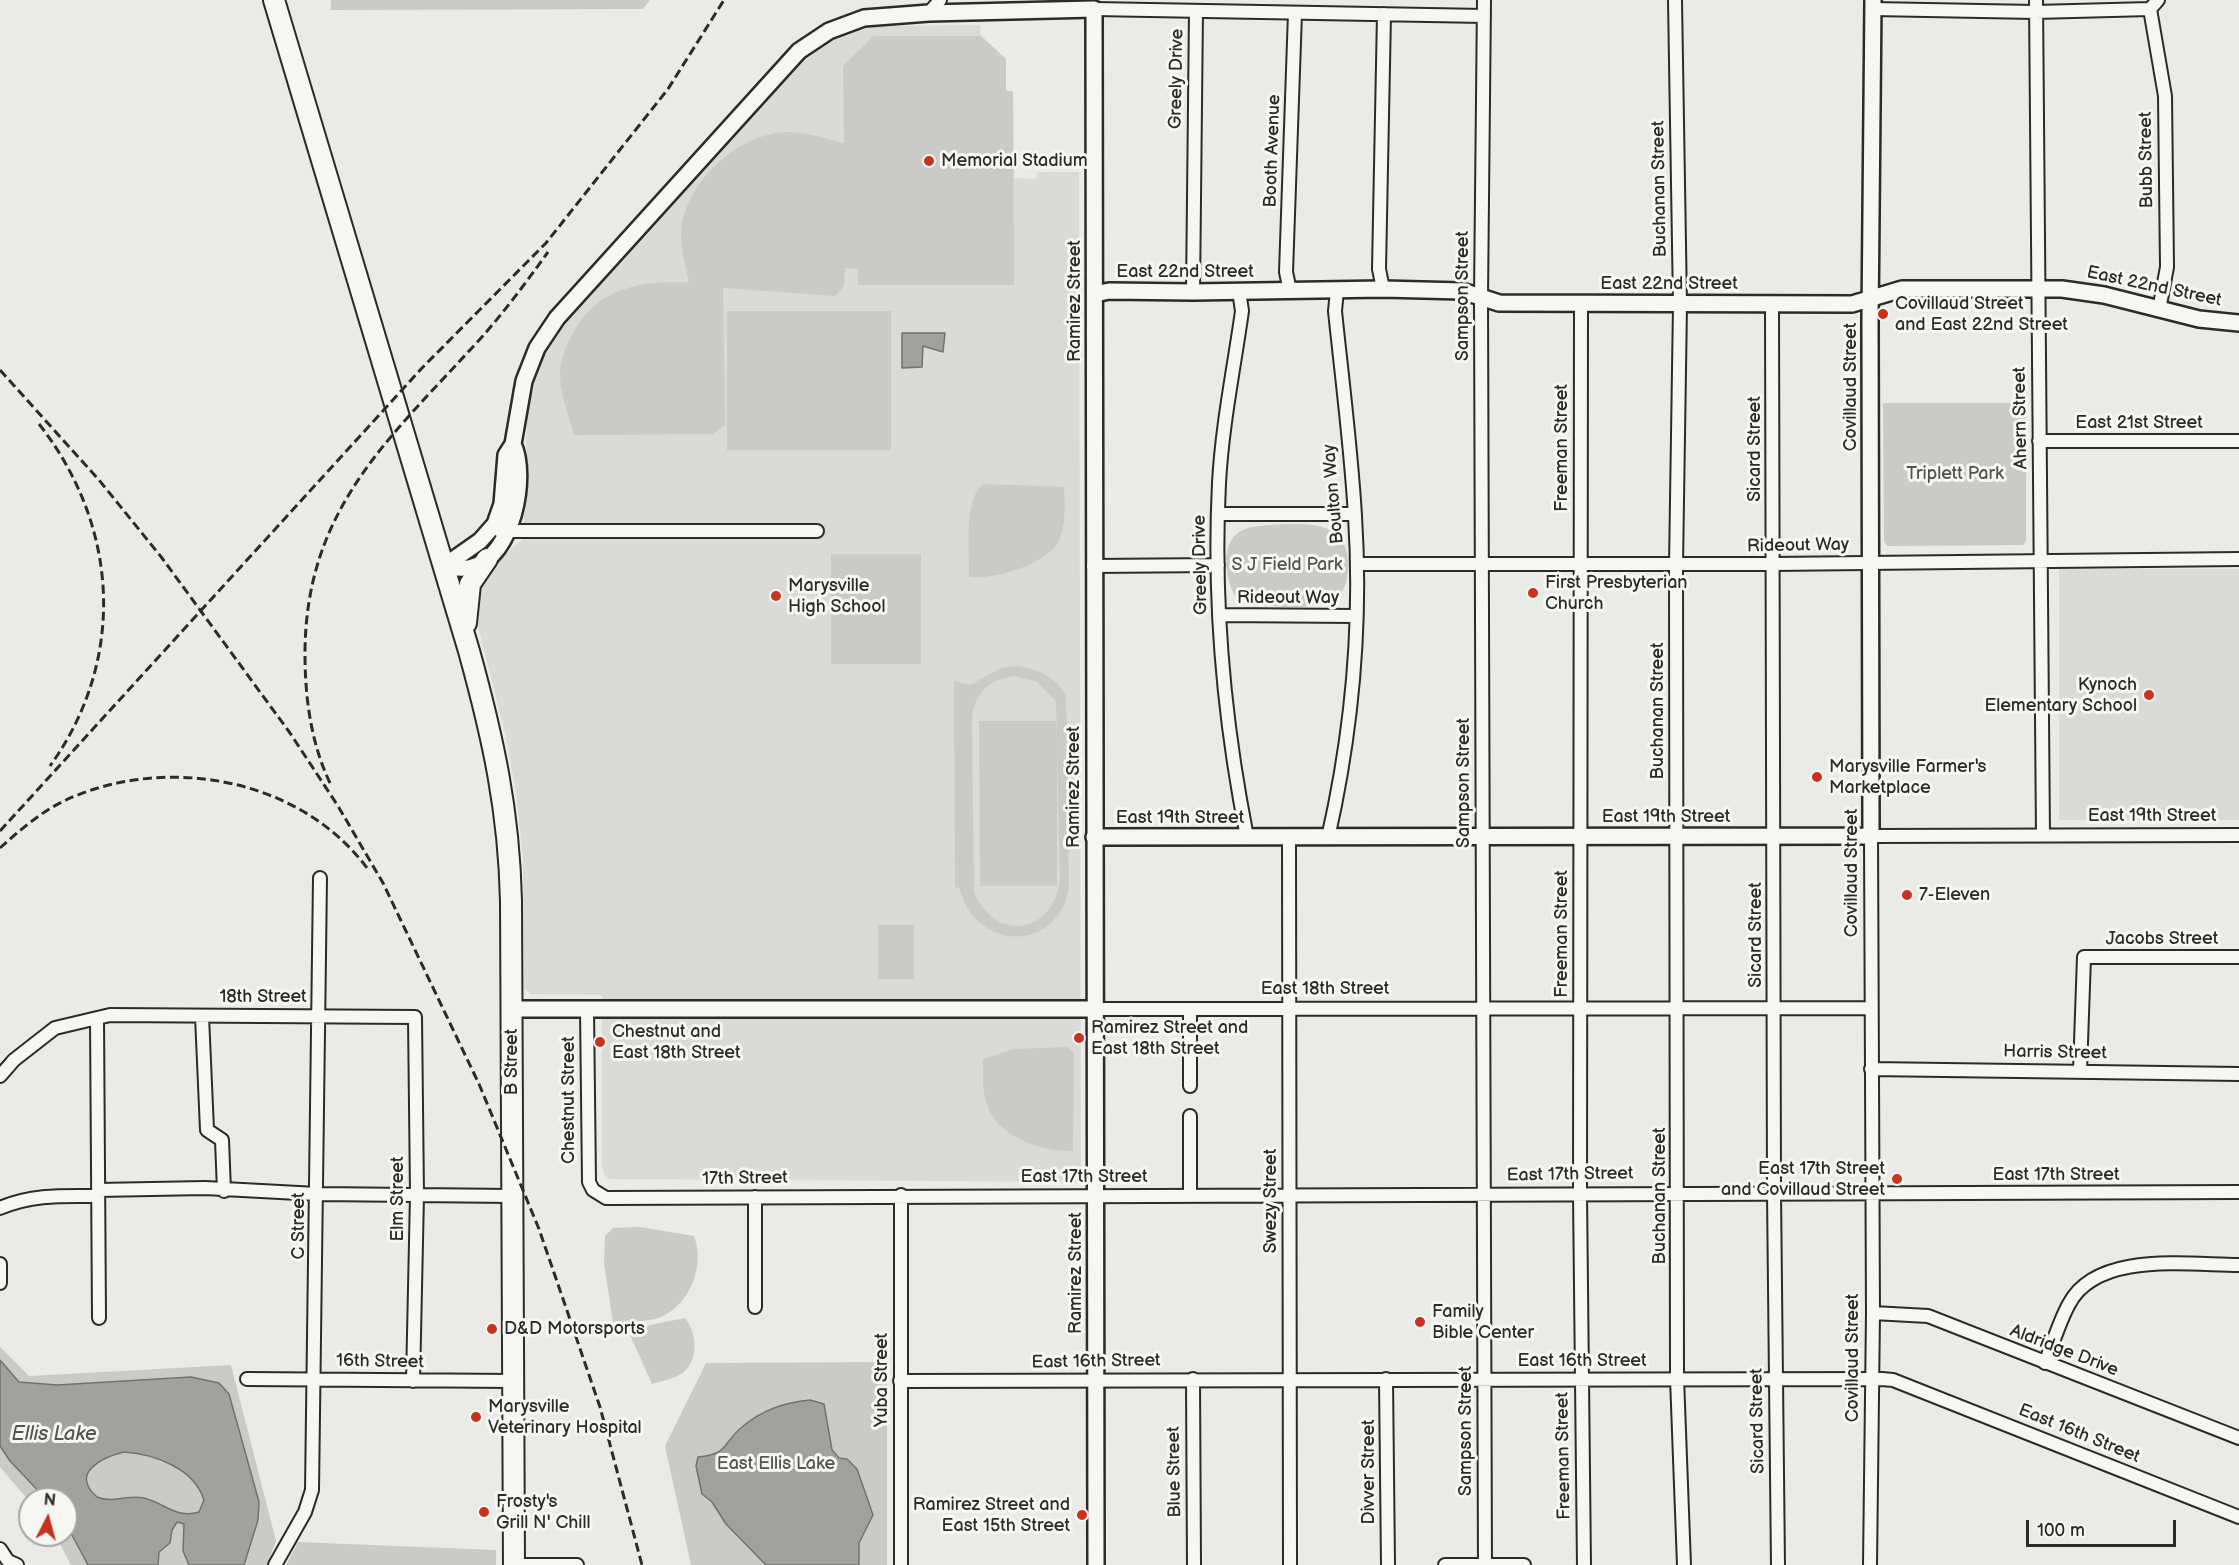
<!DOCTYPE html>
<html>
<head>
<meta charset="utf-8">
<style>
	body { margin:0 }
	#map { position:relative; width:2239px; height:1565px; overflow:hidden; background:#eaeae6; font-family:"Balsamiq Sans",sans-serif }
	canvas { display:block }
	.north { position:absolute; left:18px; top:1487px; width:60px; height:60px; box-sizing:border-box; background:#f6f6f2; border:2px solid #a5a5a2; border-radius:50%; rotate:6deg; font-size:16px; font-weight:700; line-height:24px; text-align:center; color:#2b2b2b }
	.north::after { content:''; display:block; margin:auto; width:21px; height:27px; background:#c8321e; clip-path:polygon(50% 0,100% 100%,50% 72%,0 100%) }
	.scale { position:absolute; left:2026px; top:1520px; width:150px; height:27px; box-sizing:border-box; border:3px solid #2b2b2b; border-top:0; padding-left:8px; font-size:18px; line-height:21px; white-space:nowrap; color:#2b2b2b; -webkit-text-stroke:4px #f6f6f2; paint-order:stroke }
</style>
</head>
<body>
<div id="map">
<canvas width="2239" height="1565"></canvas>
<div class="north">N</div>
<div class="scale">100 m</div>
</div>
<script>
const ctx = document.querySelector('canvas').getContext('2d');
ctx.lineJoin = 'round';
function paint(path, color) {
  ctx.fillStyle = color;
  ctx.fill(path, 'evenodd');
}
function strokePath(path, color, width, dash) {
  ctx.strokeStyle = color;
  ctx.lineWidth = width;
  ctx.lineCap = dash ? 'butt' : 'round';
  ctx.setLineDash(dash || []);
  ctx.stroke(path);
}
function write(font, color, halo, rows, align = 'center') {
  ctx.font = font + ' "Balsamiq Sans",sans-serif';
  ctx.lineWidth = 6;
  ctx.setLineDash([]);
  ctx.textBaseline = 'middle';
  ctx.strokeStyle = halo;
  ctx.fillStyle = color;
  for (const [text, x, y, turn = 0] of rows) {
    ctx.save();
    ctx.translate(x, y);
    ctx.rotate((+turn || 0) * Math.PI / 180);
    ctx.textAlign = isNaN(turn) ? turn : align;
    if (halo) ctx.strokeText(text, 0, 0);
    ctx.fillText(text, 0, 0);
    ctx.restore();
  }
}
const built = new Path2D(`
	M980,25L981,36L1006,59V91H1013L1014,178L1036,179L1037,172H1079L1081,1182L610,1179L605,1176L602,1167V995L531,994L524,988L523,860L516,792L505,733L472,603L485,570L523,539L527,411L531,390L542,358L564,324L800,62L824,43L846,32L872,26Z
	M2059,569H2239V820H2059Z`);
const green = new Path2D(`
	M331,0H650L643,9L331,10Z
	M874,36H981L1006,59V91H1013L1014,285H858V269L845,268L844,286L835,296L723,288L725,425L713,434L574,435C569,416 561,397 560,377C560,360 565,347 573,333C599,286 641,281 689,282C685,264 679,243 682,223C690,180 734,140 776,133C799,129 822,138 844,143L843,66Z
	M727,311H891V450H727Z
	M1883,403H2026V541L2023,545L1887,546L1884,541Z
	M983,484L1064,487C1065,504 1066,521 1060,538C1051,564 993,580 969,577C970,551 963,501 983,484Z
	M1270,525C1306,523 1350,519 1348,568C1348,577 1345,591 1338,597C1322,611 1251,610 1235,596C1226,580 1220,546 1238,533C1246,526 1260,526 1270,525Z
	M831,554H921V664H831Z
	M1017,666C1038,669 1056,677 1066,696L1069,884C1066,930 1017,953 980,923C968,914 964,901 959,888L955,887L954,681L970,685L1001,668ZM1015,676L1037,682L1056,701L1060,881C1052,934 997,943 974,893L972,719C974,693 989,679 1015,676Z
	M979,721H1057V886H980Z
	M878,925H914V979H878Z
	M1067,1047L1074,1053L1073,1151C1041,1152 995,1137 986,1101C982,1088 983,1073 983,1059L1014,1049Z
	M640,1227L694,1236C706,1267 688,1310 655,1319C641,1322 627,1322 613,1322L604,1264L605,1236L613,1228Z
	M685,1318C697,1333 699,1358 684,1372C675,1379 662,1381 652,1384L630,1335L635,1328Z
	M0,1347L29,1376L231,1365L276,1541L267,1565H71L55,1535H66V1499H30V1502L0,1467Z
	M887,1362V1565H691L665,1446L706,1363Z
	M298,1542L496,1550V1565H286Z`);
const water = new Path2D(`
	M902,333H945L943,352L923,346L922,367L902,368Z
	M0,1360L19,1382L57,1385L191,1377L219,1383L229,1394L259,1502L258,1520L244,1565H189L183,1551L184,1524L177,1522L172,1530L170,1543L159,1552L158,1565H88L66,1524V1499H46L10,1461L0,1446ZM124,1452C154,1454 194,1468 204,1500L199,1512C177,1519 164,1503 144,1498C128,1494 113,1504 97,1497C69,1473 103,1457 124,1452Z
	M810,1400L824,1404L832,1450L839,1458L847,1459L857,1469L873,1515L859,1543V1565H766L726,1524L712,1502L702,1494L696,1466L698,1457C730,1454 722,1443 742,1427C761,1411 786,1402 810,1400Z`);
const minor = new Path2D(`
	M1484,0L1481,297L1485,1565
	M1675,0L1680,305L1676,565L1677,1378L1684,1565
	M2036,0L2043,835
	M1094,9L1484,16
	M1873,9L2035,12L2150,9L2158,0
	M2150,9L2165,96L2167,267L2159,310
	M929,13L940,0
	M1383,289L1379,269L1384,14
	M1239,291L1242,311C1234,368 1222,426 1219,483C1213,602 1224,721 1247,837
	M1290,291L1286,272L1295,13
	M1193,292L1196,11
	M1581,303L1580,1194L1584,1565
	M1772,304L1774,1193L1778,1565
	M2039,441H2239
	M1218,514H1355
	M500,531H817
	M1357,564H1773L2239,559
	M1093,566L1218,565
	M1220,615L1356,616
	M1289,837L1290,1565
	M1328,838C1352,732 1362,624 1355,516C1351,447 1342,379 1335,311L1337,290
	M587,1009L589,1182L593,1190L606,1198L2239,1192
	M1094,1009L1871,1008
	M202,1016L207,1130L222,1140L224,1191
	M97,1018L99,1318
	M1871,1069L2239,1074
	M2080,1071L2084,957H2239
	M0,1076L14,1060L55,1028L110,1015L415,1017L417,1195L413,1381
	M1190,1086V1009
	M1190,1116V1195
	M98,1190L205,1188L317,1194L512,1196
	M0,1208C33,1194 63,1196 98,1196
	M0,1264V1283
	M755,1307V1197
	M1873,1313L1928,1316L2239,1438
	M2045,1363C2053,1344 2059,1322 2069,1304C2097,1251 2188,1265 2239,1265
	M247,1379L513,1381
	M1193,1379L1194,1565
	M1386,1379L1388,1565
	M900,1381L1882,1379L1893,1380L2239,1517
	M0,1549L8,1561L17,1565
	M275,1565L305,1512L312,1490L320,878
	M514,1565H577
	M901,1565V1195
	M1445,1565H1524
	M1870,1565L1873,1313L1871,836L2239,835`);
const tertiary = new Path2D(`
	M1095,294L1109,291L1193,292L1383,289L1462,291L1499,303L1852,304L1902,289H2062L2104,295L2199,319L2239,323
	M443,567L480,541L495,524L502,504L506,455L513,444L524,381L537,348L557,318L799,51L829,31L864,18L929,13L1094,9L1096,1565
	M443,567C452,567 463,570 472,567C513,557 528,476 513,444
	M1094,837L1871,836L1870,321L1873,0
	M512,1009H1094`);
const trunk = new Path2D(`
	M274,0L469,651C493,738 509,810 511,901L514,1565
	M466,623L470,584L487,559`);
const rail = new Path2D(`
	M0,370L99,480L162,558L290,733L338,806L383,883L479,1084L539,1229L600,1407L642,1565
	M39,424C119,526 127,659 50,766
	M330,783C311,743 305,698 305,654C305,508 391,437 481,338C505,311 527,281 548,252
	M0,831L422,368L546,243L668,89L724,0
	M0,848C20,830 42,811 66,800C166,754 300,778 367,868`);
const markers = [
	[929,161,6,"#c8321e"],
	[1883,314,6,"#c8321e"],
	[1533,593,6,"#c8321e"],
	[776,596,6,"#c8321e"],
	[2149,695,6,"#c8321e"],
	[1817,777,6,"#c8321e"],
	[1907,895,6,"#c8321e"],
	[1079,1038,6,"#c8321e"],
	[600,1042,6,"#c8321e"],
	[1897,1179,6,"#c8321e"],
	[1420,1322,6,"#c8321e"],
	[492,1329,6,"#c8321e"],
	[476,1417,6,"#c8321e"],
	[484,1512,6,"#c8321e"],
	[1082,1515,6,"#c8321e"]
];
const streetNames = [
	["Greely Drive",1177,79,-89],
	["Booth Avenue",1273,151,-88],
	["Bubb Street",2147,160,-91],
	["Buchanan Street",1660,189,-91],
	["East 22nd Street",1185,272],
	["East 22nd Street",1669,284],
	["East 22nd Street",2154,287,12],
	["Sampson Street",1463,296,-90],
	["Ramirez Street",1075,301,-90],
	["Covillaud Street",1851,387,-90],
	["Ahern Street",2021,418,-91],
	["East 21st Street",2139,423],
	["Freeman Street",1562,448,-90],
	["Sicard Street",1755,449,-90],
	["Boulton Way",1334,494,-95],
	["Rideout Way",1798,546,-1],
	["Greely Drive",1201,565,-91],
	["Rideout Way",1288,598],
	["Buchanan Street",1658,711,-90],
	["Sampson Street",1464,783,-90],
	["Ramirez Street",1074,787,-90],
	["East 19th Street",2152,816],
	["East 19th Street",1666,817],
	["East 19th Street",1180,818],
	["Covillaud Street",1852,873,-90],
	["Freeman Street",1562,934,-90],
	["Sicard Street",1756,935,-90],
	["Jacobs Street",2162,939],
	["East 18th Street",1325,989],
	["18th Street",263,997],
	["Harris Street",2055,1053,1],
	["B Street",512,1062,-90],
	["Chestnut Street",569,1100,-90],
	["East 17th Street",1570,1175,-1],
	["East 17th Street",2056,1175],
	["East 17th Street",1084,1177],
	["17th Street",745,1179,-1],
	["Buchanan Street",1660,1196,-90],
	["Elm Street",398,1199,-90],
	["Swezy Street",1271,1201,-90],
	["C Street",299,1226,-90],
	["Ramirez Street",1076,1273,-90],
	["Aldridge Drive",2064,1351,21],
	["Covillaud Street",1853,1358,-90],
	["East 16th Street",1582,1361],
	["16th Street",380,1362,1],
	["East 16th Street",1096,1362,-1],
	["Yuba Street",882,1380,-90],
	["Sicard Street",1758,1421,-91],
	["Sampson Street",1466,1431,-90],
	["East 16th Street",2079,1434,22],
	["Freeman Street",1564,1456,-91],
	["Blue Street",1175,1472,-91],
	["Divver Street",1369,1472,-90]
];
const poiNames = [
	["Memorial Stadium",941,161],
	["Covillaud Street",1895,304],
	["and East 22nd Street",1895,325],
	["First Presbyterian",1545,583],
	["Church",1545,604],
	["Marysville",788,586],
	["High School",788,607],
	["Kynoch",2137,685,"right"],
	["Elementary School",2137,706,"right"],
	["Marysville Farmer's",1829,767],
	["Marketplace",1829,788],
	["7-Eleven",1919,895],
	["Ramirez Street and",1091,1028],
	["East 18th Street",1091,1049],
	["Chestnut and",612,1032],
	["East 18th Street",612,1053],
	["East 17th Street",1885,1169,"right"],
	["and Covillaud Street",1885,1190,"right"],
	["Family",1432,1312],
	["Bible Center",1432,1333],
	["D&D Motorsports",504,1329],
	["Marysville",488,1407],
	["Veterinary Hospital",488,1428],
	["Frosty's",496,1502],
	["Grill N' Chill",496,1523],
	["Ramirez Street and",1070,1505,"right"],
	["East 15th Street",1070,1526,"right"]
];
const parkNames = [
	["Triplett Park",1955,474],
	["S J Field Park",1287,565],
	["East Ellis Lake",776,1464]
];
const waterNames = [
	["Ellis Lake",54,1435]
];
paint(built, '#dadad6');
paint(green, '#cacac7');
paint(water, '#a1a19e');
strokePath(water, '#727270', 1.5);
strokePath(minor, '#2b2b2b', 16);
strokePath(tertiary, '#2b2b2b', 20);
strokePath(trunk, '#2b2b2b', 24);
strokePath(minor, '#f6f6f2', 12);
strokePath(tertiary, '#f6f6f2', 15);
strokePath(trunk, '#f6f6f2', 20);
strokePath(rail, '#2b2b2b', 3, [9, 4.5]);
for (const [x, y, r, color] of markers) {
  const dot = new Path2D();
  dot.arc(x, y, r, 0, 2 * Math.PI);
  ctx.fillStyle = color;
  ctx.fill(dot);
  strokePath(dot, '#f6f6f2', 2);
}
write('18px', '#2b2b2b', '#f6f6f2', streetNames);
write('18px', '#2b2b2b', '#f6f6f2', poiNames, 'left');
write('18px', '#535352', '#f6f6f2', parkNames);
write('italic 20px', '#545453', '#f6f6f2', waterNames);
</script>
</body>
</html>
